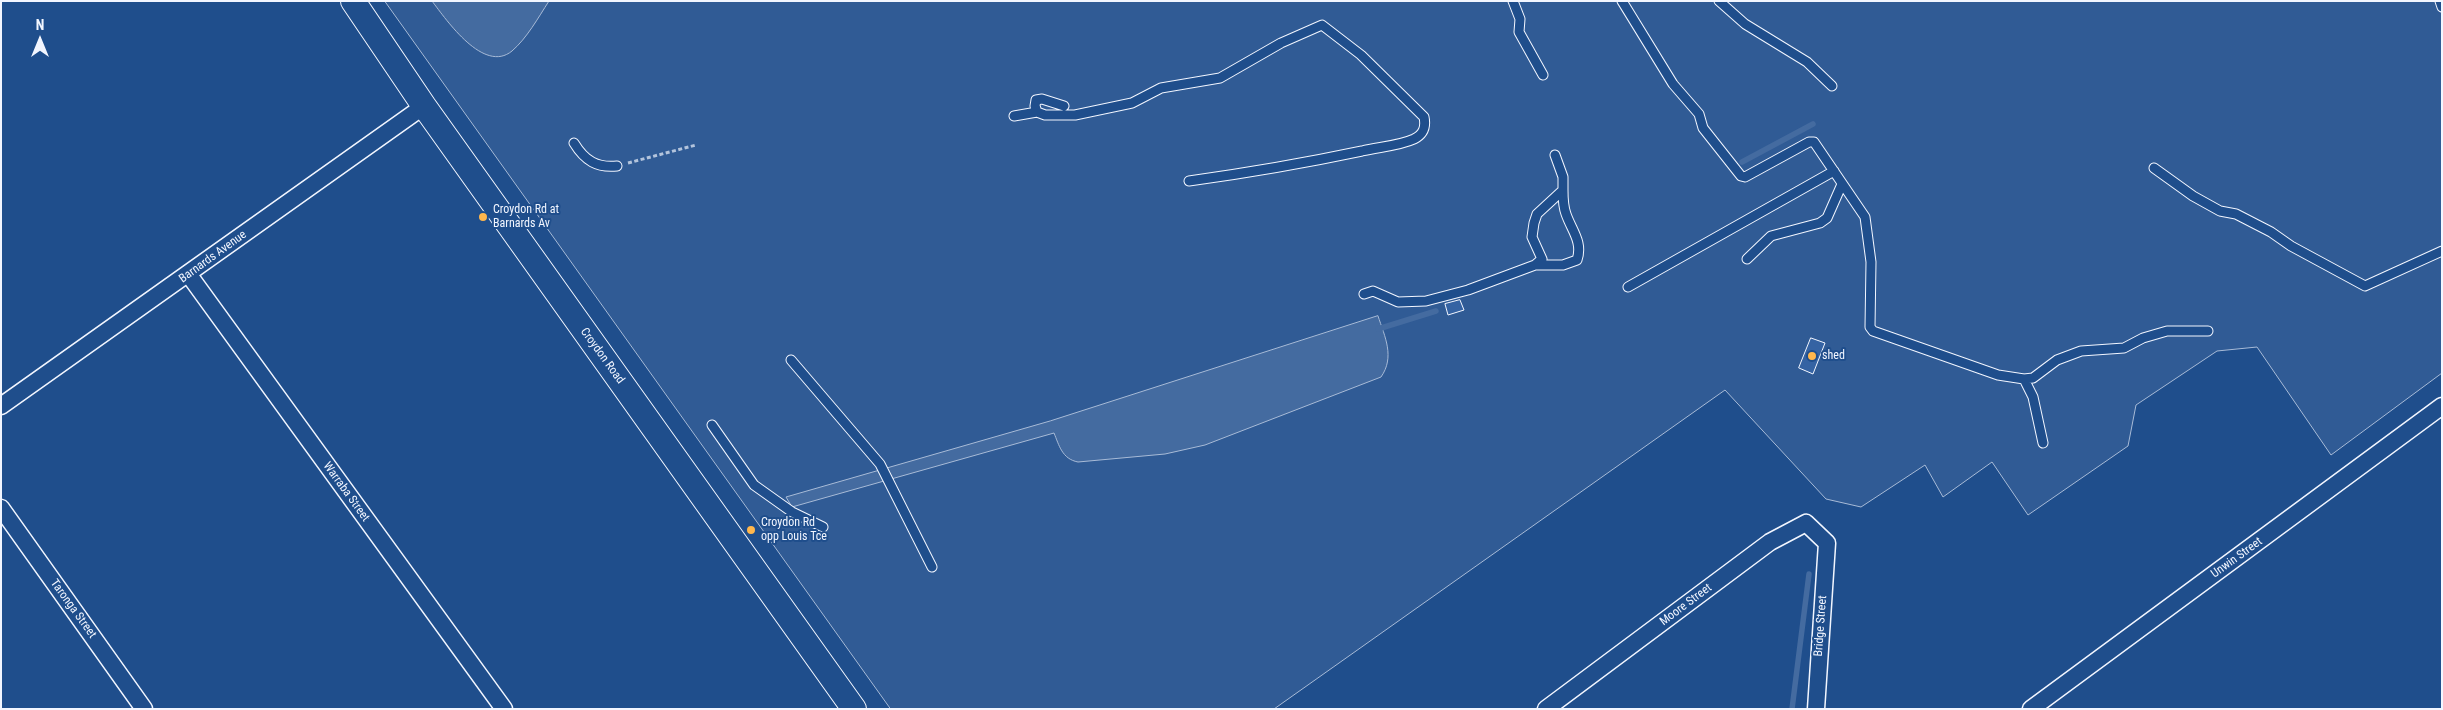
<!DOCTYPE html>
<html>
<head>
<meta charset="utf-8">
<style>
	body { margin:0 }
	#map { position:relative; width:2443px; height:710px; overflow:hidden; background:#1f4e8c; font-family:"Roboto Condensed",sans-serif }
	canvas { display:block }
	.frame { position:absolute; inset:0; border:2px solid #f2f6ff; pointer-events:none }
	.north { position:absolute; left:15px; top:15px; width:50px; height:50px; -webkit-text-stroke:4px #1f4e8c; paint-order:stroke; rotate:0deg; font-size:14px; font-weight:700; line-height:20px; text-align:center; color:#f2f6ff }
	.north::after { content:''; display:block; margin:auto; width:18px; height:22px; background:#f2f6ff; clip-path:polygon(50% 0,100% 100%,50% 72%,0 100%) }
</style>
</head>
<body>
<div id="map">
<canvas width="2443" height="710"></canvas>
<div class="frame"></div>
<div class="north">N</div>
</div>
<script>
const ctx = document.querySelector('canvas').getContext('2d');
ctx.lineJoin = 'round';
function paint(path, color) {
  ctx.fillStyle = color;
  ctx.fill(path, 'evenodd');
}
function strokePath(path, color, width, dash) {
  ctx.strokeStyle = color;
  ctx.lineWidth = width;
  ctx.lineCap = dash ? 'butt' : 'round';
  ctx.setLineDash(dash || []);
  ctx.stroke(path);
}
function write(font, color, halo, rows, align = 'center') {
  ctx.font = font + ' "Roboto Condensed",sans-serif';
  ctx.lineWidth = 4;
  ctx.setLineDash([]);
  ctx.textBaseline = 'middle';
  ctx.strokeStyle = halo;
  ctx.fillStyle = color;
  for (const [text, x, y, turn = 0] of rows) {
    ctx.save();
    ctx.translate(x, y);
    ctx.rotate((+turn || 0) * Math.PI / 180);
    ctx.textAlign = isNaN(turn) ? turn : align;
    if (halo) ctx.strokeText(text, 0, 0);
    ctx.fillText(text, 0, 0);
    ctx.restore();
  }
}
const built = new Path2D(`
	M385,1H2442V373L2331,455L2257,347L2217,351L2136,405L2128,446L2028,515L1992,462L1943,497L1925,465L1861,507L1826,499L1725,390L1274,709H891Z`);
const water = new Path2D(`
	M432,1H549C538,18 527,38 512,51C484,74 447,21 432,1Z
	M1378,316C1385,337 1395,357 1381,377L1205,445L1165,454L1078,462C1062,459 1059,445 1054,433L792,507L786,497L1050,421Z`);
const stream = new Path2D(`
	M1742,162L1813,124
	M1378,329L1436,311
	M1792,709L1809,574`);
const building = new Path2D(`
	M1460,300L1464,310L1448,315L1445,304Z
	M1811,338L1825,343L1813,374L1799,368Z`);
const path = new Path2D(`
	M628,163L696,145`);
const lane = new Path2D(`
	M1513,1L1520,19L1519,32L1543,75
	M1622,1L1673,84L1699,114L1703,128L1741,176L1745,177L1809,142H1814L1865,217L1871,262L1870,327L1873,331L1998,375L2024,379L2033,378L2057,360L2081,351L2124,348L2143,338L2167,331H2208
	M1719,1L1745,24L1807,62L1832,86
	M2440,1L2442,7
	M1064,106L1042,99L1036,100L1035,106L1037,112L1045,115H1075L1132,103L1161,88L1220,78L1281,43L1322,25L1361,55L1424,117C1426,127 1424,134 1414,139C1399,146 1378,147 1362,151C1305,163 1247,173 1189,181
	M1014,116L1037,112
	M574,143C585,161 597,168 617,166
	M2154,168L2193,196L2220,211L2236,214L2271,232L2291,246L2365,286L2442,251
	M1747,259L1771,236L1820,223L1827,218L1842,184
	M1535,265H1563L1577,260C1583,242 1572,231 1566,214C1563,206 1563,198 1563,190
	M1628,287L1834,171
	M1364,294L1373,291L1398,302L1426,301L1468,290L1535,265L1542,259L1532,237L1534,223L1537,214L1563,190V177L1555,155
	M791,360L880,464L932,567
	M2024,379L2033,397L2043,443
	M712,425L754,485L792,512L823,527`);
const street = new Path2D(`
	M189,275L504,709
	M1,406L424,106
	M1,508L144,709
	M1546,709L1770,542L1806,523L1827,543L1816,709
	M2031,709L2442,406`);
const secondary = new Path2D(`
	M353,1L424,106L854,709`);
const markers = [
	[483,217,5,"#ffb74d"],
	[1812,356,5,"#ffb74d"],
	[751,530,5,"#ffb74d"]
];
const poiNames = [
	["Croydon Rd at",493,210],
	["Barnards Av",493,224],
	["shed",1822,356],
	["Croydon Rd",761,523],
	["opp Louis Tce",761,537]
];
const streetNames = [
	["Barnards Avenue",213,257,-36],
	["Croydon Road",602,356,54],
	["Warraba Street",346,492,54],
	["Unwin Street",2237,558,-36],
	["Moore Street",1686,605,-37],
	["Taronga Street",73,609,54],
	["Bridge Street",1821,626,-86]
];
paint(built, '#305b95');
strokePath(built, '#a8bbd7', 1);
paint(water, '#446ba0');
strokePath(water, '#a8bbd7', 1);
strokePath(stream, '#446ba0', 5.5);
paint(building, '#3563a3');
strokePath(building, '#f2f6ff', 1);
strokePath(lane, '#f2f6ff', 11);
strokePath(street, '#f2f6ff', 19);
strokePath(secondary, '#f2f6ff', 26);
strokePath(path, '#b3c4dc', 3, [4, 2.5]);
strokePath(lane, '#1f4e8c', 9);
strokePath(street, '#1f4e8c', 16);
strokePath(secondary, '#1f4e8c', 24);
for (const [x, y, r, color] of markers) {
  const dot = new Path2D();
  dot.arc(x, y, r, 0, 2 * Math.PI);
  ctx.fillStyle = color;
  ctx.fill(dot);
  strokePath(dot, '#1f4e8c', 2);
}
write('12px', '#f2f6ff', '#1f4e8c', poiNames, 'left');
write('12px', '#f2f6ff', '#1f4e8c', streetNames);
</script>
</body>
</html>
